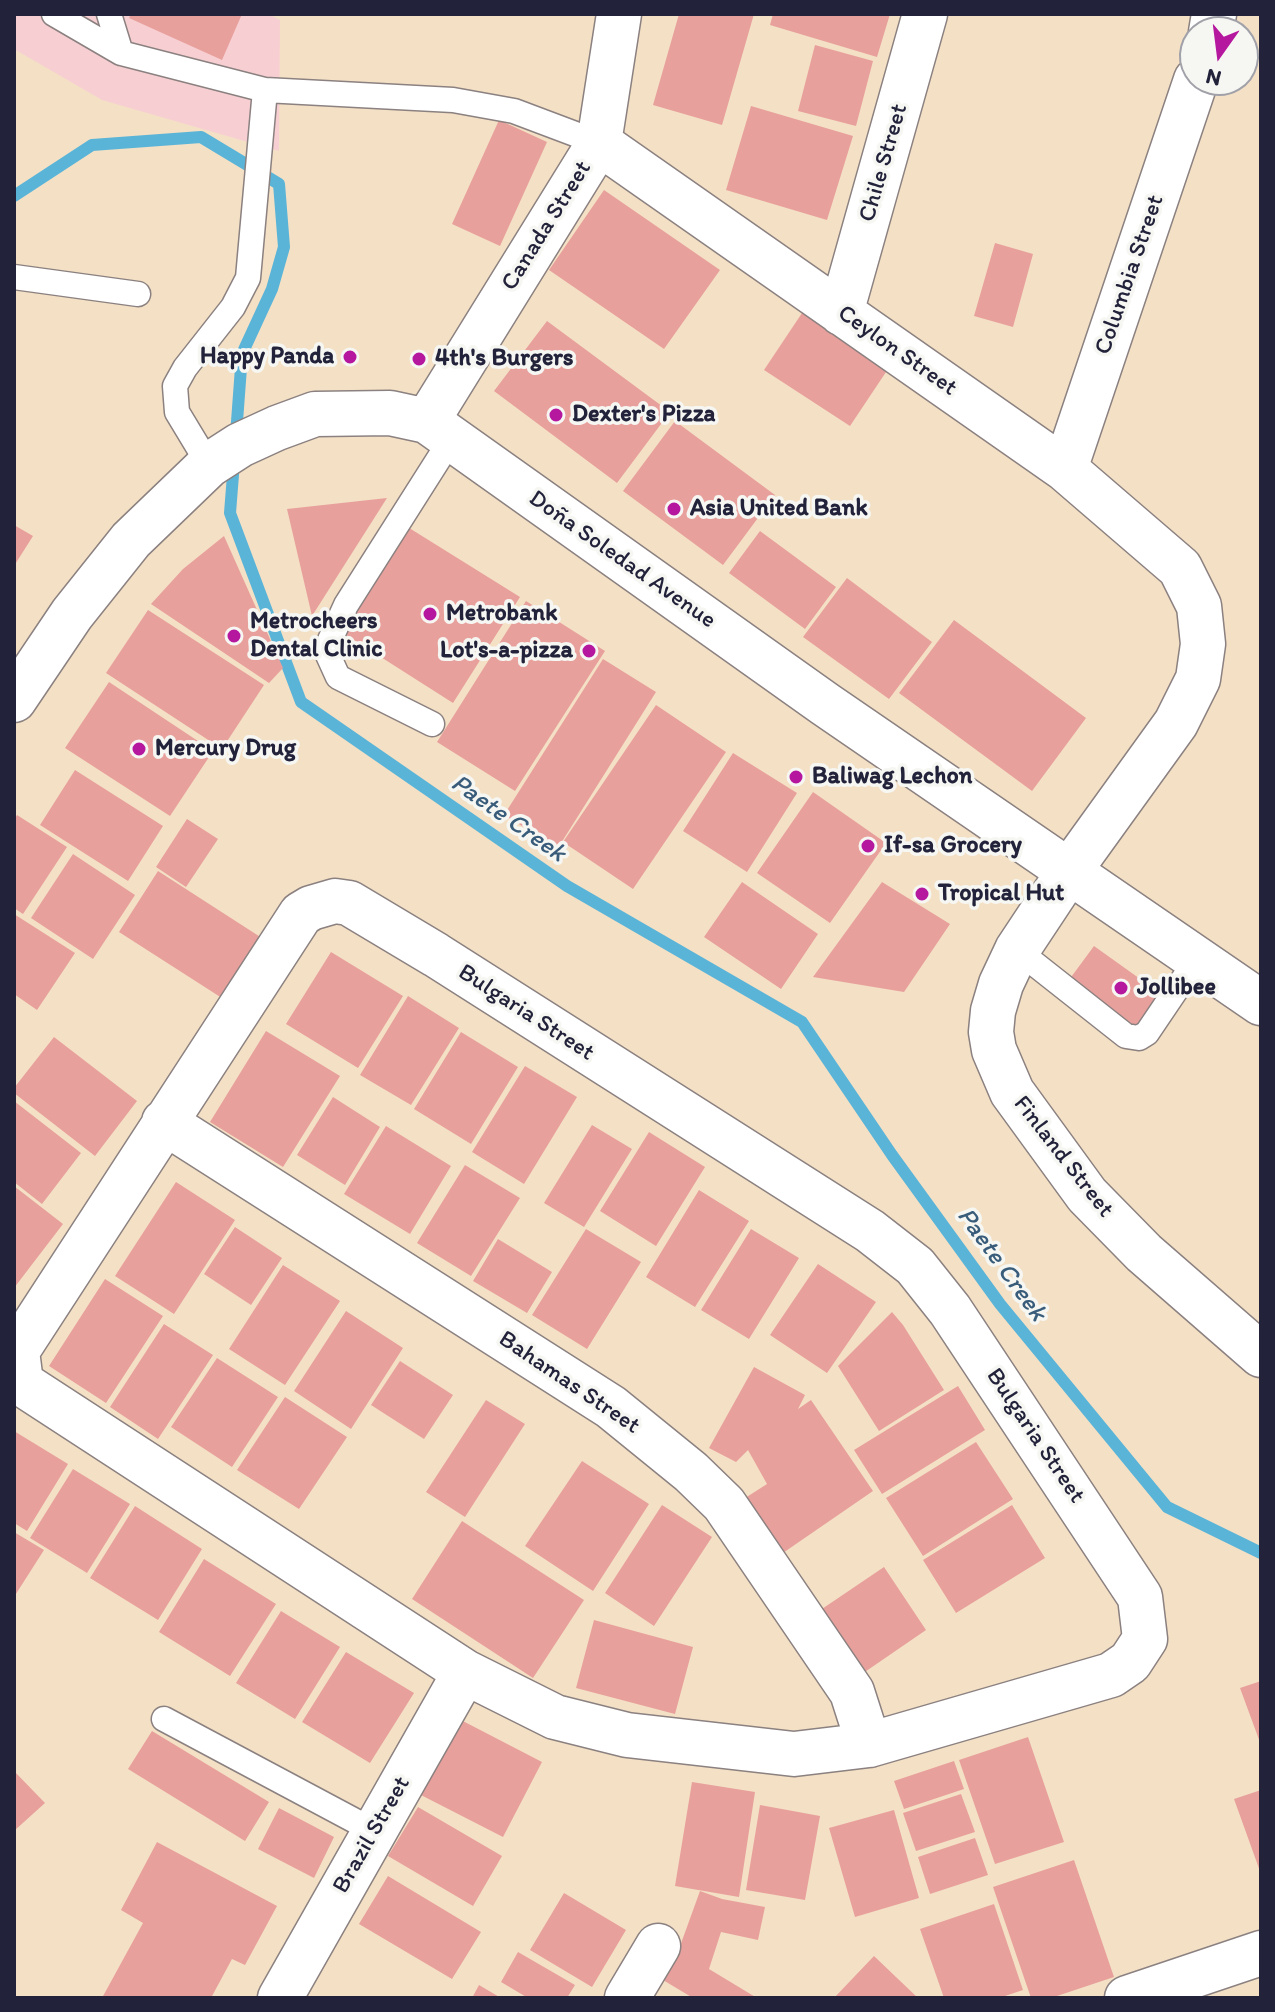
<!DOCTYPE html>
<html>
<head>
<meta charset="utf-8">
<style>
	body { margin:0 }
	#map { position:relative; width:1275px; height:2012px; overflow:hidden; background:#f4e0c5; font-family:Itim,sans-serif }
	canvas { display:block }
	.frame { position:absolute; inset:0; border:16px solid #22223b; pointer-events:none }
	.north { position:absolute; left:1179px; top:16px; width:80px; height:80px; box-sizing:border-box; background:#f6f6f2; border:2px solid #a1a1a9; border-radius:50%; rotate:194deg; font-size:22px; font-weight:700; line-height:32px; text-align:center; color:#22223b }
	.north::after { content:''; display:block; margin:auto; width:28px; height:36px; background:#b5179e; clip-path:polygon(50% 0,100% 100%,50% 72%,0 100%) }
</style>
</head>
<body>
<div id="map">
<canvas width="1275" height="2012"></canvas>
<div class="frame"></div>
<div class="north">N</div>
</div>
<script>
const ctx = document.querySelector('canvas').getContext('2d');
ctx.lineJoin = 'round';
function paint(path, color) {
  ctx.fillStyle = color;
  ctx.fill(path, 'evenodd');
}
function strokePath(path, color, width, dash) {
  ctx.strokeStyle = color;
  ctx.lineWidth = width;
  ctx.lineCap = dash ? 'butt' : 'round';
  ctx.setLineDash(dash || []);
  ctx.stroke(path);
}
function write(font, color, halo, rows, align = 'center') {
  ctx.font = font + ' Itim,sans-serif';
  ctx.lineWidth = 7;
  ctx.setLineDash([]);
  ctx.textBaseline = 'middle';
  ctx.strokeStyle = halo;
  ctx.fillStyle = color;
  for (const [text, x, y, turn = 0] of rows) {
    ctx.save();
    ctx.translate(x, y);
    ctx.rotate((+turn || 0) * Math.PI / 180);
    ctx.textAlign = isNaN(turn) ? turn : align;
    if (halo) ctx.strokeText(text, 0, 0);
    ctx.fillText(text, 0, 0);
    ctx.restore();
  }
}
const built = new Path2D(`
	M14,14H268L280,20L279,151L102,100L14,49Z`);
const stream = new Path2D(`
	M14,196L92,145L201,137L279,184L284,247L272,289L242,354L236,435
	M234,462L230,513L301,702L567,886L802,1022L892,1155L1000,1304L1167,1507L1261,1553`);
const building = new Path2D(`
	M131,14H242L222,60L129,18Z
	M679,14H754L722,125L653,105Z
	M773,14H890L877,57L770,25Z
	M815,45L873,61L856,126L798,111Z
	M751,106L853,136L827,220L726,190Z
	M499,120L547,142L500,246L452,224Z
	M604,190L720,270L664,349L549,270Z
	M995,243L1033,254L1013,327L974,316Z
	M804,310L890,366L850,426L764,370Z
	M547,321L670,412L617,483L494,391Z
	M675,421L775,495L723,565L623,491Z
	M387,498L312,616L287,509Z
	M14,525L33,536L14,566Z
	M406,526L520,597L453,703L340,631Z
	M760,531L836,587L805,629L729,573Z
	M224,536L283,668L269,683L151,604L183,569Z
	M847,578L932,642L889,699L803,637Z
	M526,601L605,651L515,791L437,742Z
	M148,610L264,685L222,749L106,673Z
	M954,620L1086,718L1032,791L899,693Z
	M603,659L656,692L558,848L504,815Z
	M109,682L213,751L170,816L65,748Z
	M656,705L726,752L633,889L563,842Z
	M733,753L797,793L747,872L683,831Z
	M75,770L163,826L128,881L40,825Z
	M813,792L886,843L830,923L757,873Z
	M17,815L67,847L23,914L14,908V820Z
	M187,819L218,839L186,887L156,867Z
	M73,854L135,895L93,959L31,918Z
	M158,871L265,940L225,1000L119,932Z
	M742,882L818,934L781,989L704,937Z
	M882,882L950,924L904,992L813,977Z
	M14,914L75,953L37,1010L14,994Z
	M1094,946L1164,996L1136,1034L1066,984Z
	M331,952L403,996L358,1068L286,1024Z
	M408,996L459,1028L411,1105L360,1075Z
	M266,1031L340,1076L283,1167L210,1122Z
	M461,1032L518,1067L471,1144L414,1109Z
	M54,1037L137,1101L95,1156L14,1093V1088Z
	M525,1066L577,1097L524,1184L472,1152Z
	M333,1097L380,1127L345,1185L297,1155Z
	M14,1101L81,1153L42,1204L14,1182Z
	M592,1125L632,1149L584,1227L544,1203Z
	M386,1126L451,1166L410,1234L344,1194Z
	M649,1132L705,1167L656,1246L600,1211Z
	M465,1165L520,1198L471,1276L417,1243Z
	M176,1182L235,1220L174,1314L115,1276Z
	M14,1186L63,1224L14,1288Z
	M699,1190L749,1221L695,1307L646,1277Z
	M235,1227L282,1258L251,1305L204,1274Z
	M586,1229L641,1262L587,1349L532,1315Z
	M751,1229L799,1258L749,1339L701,1310Z
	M498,1239L552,1272L527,1313L473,1281Z
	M818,1264L876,1302L827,1373L770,1335Z
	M283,1265L340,1301L285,1385L229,1349Z
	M105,1279L163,1316L106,1403L49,1366Z
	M346,1311L403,1348L351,1429L294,1391Z
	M892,1312L903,1325L944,1390L879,1431L838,1366Z
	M164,1324L213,1355L158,1439L110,1407Z
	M217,1358L278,1397L232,1467L171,1427Z
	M400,1361L453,1395L424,1439L371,1405Z
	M754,1367L805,1395L798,1409L811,1400L873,1491L780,1555L742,1500L767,1484L748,1450L736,1462L709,1448Z
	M958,1386L985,1430L882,1494L854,1450Z
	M285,1397L347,1437L299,1509L237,1470Z
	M486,1400L525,1424L465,1517L426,1492Z
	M14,1431L68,1464L27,1531L14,1523Z
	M976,1442L1013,1499L923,1556L886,1498Z
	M582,1461L649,1504L593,1591L525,1546Z
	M73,1469L130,1504L87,1573L30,1538Z
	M662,1505L712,1537L654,1626L605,1593Z
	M1012,1505L1045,1558L956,1613L923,1560Z
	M135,1506L202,1549L158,1620L90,1578Z
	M462,1521L584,1600L533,1678L412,1599Z
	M14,1532L44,1550L14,1597Z
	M204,1559L276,1604L230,1676L159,1632Z
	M884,1567L926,1630L859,1676L816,1613Z
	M281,1611L340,1647L295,1719L236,1683Z
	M594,1620L693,1647L675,1714L576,1688Z
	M346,1652L414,1693L370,1763L302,1722Z
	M1261,1681V1745L1240,1688Z
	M459,1719L542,1762L503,1837L419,1794Z
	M152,1731L269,1802L245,1841L128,1769Z
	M1028,1737L1064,1842L995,1864L959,1760Z
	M954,1761L964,1789L904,1809L894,1781Z
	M14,1771L45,1803L14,1831Z
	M692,1782L755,1792L739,1897L675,1886Z
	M1261,1790V1874L1234,1799Z
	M961,1794L975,1832L916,1851L903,1813Z
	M760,1805L820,1816L805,1900L746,1890Z
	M418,1807L502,1856L473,1906L388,1856Z
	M279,1808L334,1837L314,1878L258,1849Z
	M894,1810L919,1898L855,1917L829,1828Z
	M975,1838L988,1875L930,1894L918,1857Z
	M157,1842L277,1906L245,1965L232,1959L211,1998H102L143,1923L121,1910Z
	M1074,1860L1114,1977L1051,1998H1031L993,1887Z
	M388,1876L481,1932L452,1979L359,1924Z
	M700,1891L722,1899L765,1907L758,1940L721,1932L709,1969L757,1998H693L663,1980L675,1960Z
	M564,1893L626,1930L592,1987L530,1950Z
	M994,1904L1023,1990L999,1998H944L920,1929Z
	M518,1952L575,1985L567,1998H528L501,1982Z
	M874,1956L918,1998H834Z
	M479,1985L501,1998H472Z`);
const service = new Path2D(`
	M54,14L121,53L265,90L453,100L514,111L599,143
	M109,14L121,53
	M14,277L138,294
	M209,465L177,412L175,386L185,368L233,307L248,278L265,90
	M432,724L338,677L328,655L330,640L346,605L452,438
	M1017,950L1126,1036L1139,1038L1147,1033L1197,959
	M164,1719L374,1831`);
const minor = new Path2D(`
	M1211,32L1214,14
	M599,143L1065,469L1180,568L1199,606L1203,644L1198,679L1176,723L1070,870L1017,950L1001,984L993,1011L991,1032L994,1050L1012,1092L1087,1195L1144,1253L1261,1355
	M841,313L925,14
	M427,421L599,143L619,14
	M1065,469L1196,80
	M335,901L349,903L436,955L870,1231L915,1266L950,1310L1140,1597L1145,1639L1130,1662L1111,1675L869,1745L794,1754L627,1735L555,1717L465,1672L21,1383L17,1351L301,914L311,908Z
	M164,1122L611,1407L691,1472L724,1504L852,1692L869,1745
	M280,1998L465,1672
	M627,1998L658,1946
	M1127,1998L1261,1953`);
const secondary = new Path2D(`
	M14,700L72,614L131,540L209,465L240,445L277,428L315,414L390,413L427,421L825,704L1261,1003`);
const markers = [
	[350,357,8,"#b5179e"],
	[419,359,8,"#b5179e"],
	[556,415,8,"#b5179e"],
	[674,509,8,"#b5179e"],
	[430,614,8,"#b5179e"],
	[234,636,8,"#b5179e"],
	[589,651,8,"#b5179e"],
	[139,749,8,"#b5179e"],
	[796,777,8,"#b5179e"],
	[868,846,8,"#b5179e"],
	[922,894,8,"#b5179e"],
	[1121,988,8,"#b5179e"]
];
const streetNames = [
	["Chile Street",884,163,-74],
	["Canada Street",547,226,-58],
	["Columbia Street",1130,275,-71],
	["Ceylon Street",897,351,35],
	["Doña Soledad Avenue",622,560,35],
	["Bulgaria Street",526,1013,33],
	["Finland Street",1063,1157,52],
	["Bahamas Street",569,1383,34],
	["Bulgaria Street",1035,1436,56],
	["Brazil Street",372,1835,-60]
];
const poiNames = [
	["Happy Panda",334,357,"right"],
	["4th's Burgers",435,359],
	["Dexter's Pizza",572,415],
	["Asia United Bank",690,509],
	["Metrobank",446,614],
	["Metrocheers",250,622],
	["Dental Clinic",250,650],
	["Lot's-a-pizza",573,651,"right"],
	["Mercury Drug",155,749],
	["Baliwag Lechon",812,777],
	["If-sa Grocery",884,846],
	["Tropical Hut",938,894],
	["Jollibee",1137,988]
];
const waterNames = [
	["Paete Creek",508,819,35],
	["Paete Creek",1001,1265,54]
];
paint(built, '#f7cfd2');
strokePath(stream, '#5ab4d8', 12);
paint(building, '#e8a09c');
strokePath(service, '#8b8180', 27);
strokePath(minor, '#8b8180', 47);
strokePath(secondary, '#8b8180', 47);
strokePath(service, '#fff', 24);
strokePath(minor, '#fff', 44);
strokePath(secondary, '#fff', 44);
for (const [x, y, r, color] of markers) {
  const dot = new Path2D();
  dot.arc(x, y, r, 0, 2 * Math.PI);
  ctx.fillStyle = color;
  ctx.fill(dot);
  strokePath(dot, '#f6f6f2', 3);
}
write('24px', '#22223b', '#f6f6f2', streetNames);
write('bold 24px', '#22223b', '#f6f6f2', poiNames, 'left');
write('italic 26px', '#385c7a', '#f6f6f2', waterNames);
</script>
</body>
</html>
